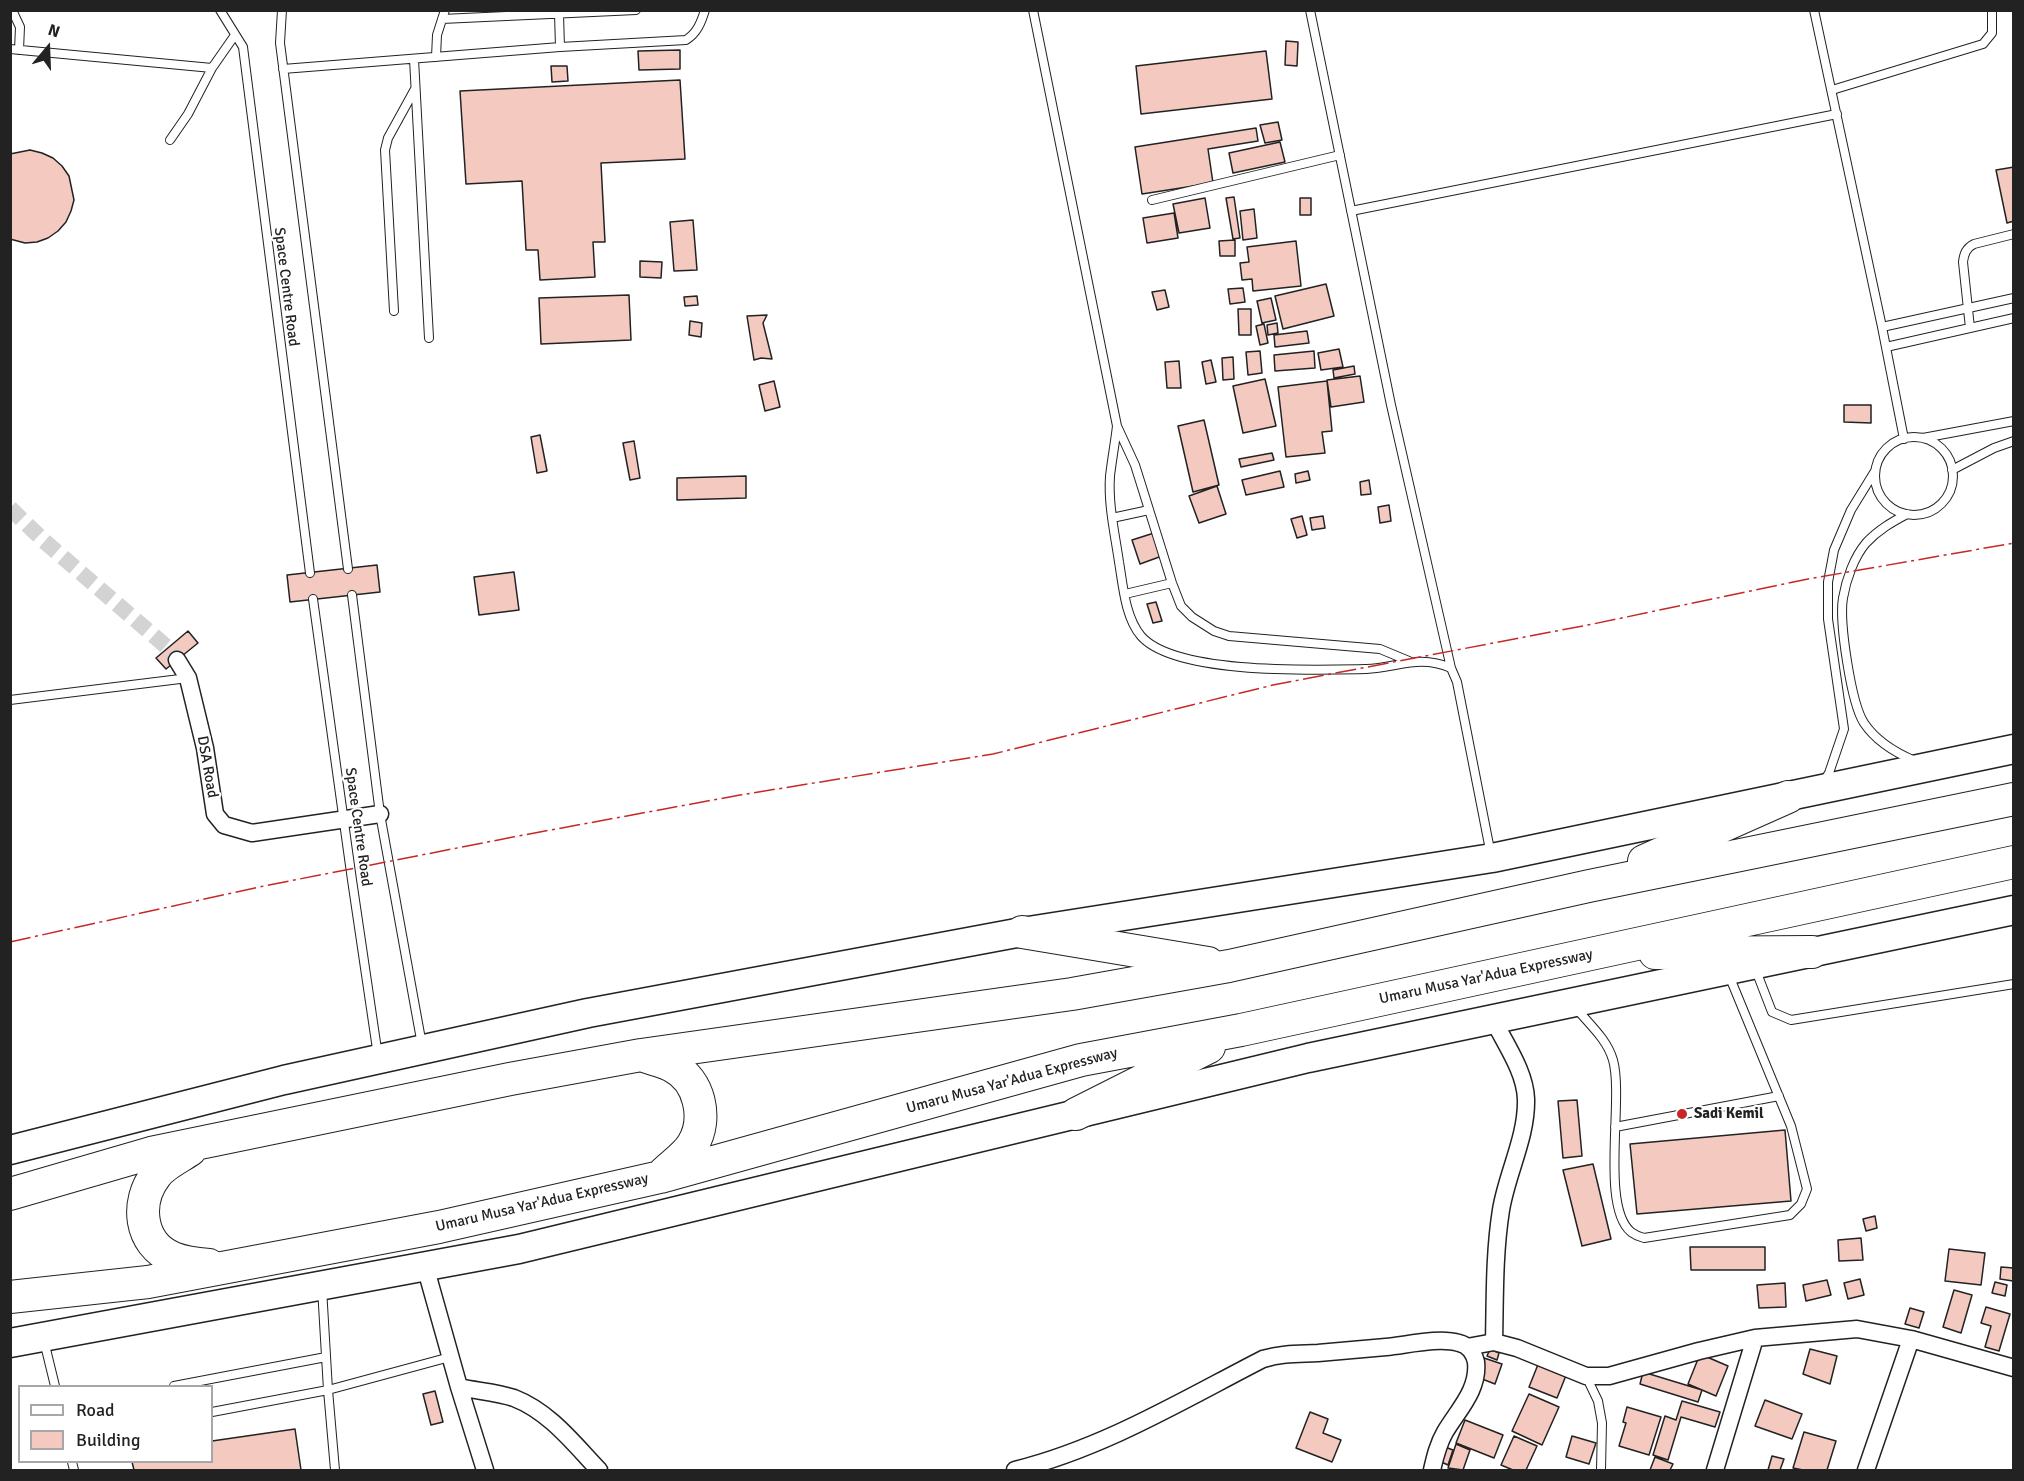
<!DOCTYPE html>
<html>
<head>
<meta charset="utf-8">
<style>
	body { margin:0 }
	#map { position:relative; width:2024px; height:1481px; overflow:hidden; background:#fff; font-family:Signika,sans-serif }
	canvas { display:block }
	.frame { position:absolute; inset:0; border:12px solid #222; pointer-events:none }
	.legend { position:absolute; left:18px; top:1385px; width:195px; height:78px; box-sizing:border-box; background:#fff; border:2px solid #a7a7a7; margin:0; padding:8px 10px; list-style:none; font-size:18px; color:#222 }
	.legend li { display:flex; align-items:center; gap:12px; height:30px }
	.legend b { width:30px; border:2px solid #a7a7a7 }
	.north { position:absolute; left:18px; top:18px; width:60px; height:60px; -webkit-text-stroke:4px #fff; paint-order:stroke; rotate:19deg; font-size:16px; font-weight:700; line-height:24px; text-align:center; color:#222 }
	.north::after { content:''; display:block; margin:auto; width:21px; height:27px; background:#222; clip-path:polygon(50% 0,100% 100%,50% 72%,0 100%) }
</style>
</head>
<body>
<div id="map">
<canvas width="2024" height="1481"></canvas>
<div class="frame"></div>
<ul class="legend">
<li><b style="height:8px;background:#fff"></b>Road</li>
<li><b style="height:16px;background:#f3c9c0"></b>Building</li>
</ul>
<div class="north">N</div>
</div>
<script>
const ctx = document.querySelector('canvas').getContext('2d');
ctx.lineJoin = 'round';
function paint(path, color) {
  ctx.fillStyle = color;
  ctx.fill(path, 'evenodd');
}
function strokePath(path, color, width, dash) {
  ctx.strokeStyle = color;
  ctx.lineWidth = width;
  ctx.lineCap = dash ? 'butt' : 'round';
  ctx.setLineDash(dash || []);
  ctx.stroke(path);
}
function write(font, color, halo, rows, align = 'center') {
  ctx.font = font + ' Signika,sans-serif';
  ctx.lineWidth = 4.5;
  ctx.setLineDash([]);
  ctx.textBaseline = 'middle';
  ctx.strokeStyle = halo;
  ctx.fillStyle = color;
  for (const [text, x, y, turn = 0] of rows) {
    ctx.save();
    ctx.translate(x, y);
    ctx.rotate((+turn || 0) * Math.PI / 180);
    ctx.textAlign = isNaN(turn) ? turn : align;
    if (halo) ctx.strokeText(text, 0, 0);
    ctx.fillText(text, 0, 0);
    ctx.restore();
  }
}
const building = new Path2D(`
	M1286,41L1298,42L1297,66L1285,65Z
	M680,50V69L639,70L638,51Z
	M1266,51L1272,99L1141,114L1136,66Z
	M551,66H567L568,81L552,82Z
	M680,80L685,159L601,163L605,242H593L595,277L540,280L538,250H526L522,181L466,184L460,91Z
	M1278,122L1282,140L1265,143L1260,125Z
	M1256,128L1258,141L1208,149L1213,183L1142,194L1135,147Z
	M1280,142L1285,162L1233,173L1229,153Z
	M30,150L42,153L53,158L62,166L69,176L74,200L71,211L66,222L58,231L48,238L37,242L25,243L10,239V154Z
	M2014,167V221L2007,223L1996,170Z
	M1234,197L1240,238L1233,239L1226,198Z
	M1205,198L1210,228L1179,233L1173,204Z
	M1300,198H1311V215H1300Z
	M1254,209L1257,238L1243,240L1240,211Z
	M1174,213L1178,238L1147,243L1143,218Z
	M693,220L697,270L674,271L670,222Z
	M1235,240V256H1220L1219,241Z
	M1296,241L1301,286L1253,291L1252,279L1242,280L1240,263L1249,262L1247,247Z
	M640,261L662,262L661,278L640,277Z
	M1326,284L1334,316L1283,329L1275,296Z
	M1243,288L1245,302L1230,304L1228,289Z
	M1165,290L1169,307L1157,310L1152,292Z
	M629,295L631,340L541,344L539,298Z
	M697,296L698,305L685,306L684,297Z
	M1271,298L1276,320L1262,323L1257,301Z
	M1238,309H1251V335H1239Z
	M767,315L763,323L772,359L761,358L754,360L747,316Z
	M690,321L702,323L701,337L689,335Z
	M1277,323L1278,333L1268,335L1267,325Z
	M1264,324L1268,343L1260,345L1256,326Z
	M1307,331L1309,343L1275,347L1274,335Z
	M1339,349L1343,367L1321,370L1318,353Z
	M1260,351L1262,373L1248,375L1246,352Z
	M1314,351L1315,368L1275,371L1274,355Z
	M1233,357L1234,379L1223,380L1222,358Z
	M1211,360L1216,382L1206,384L1202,362Z
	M1179,361L1181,388H1167L1165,362Z
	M1354,366L1355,374L1334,378L1333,370Z
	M1360,376L1364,402L1331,407L1327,380Z
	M1265,379L1276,426L1243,433L1233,386Z
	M774,381L780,407L765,411L759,385Z
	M1327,381L1332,431L1322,432L1325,453L1286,457L1278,387Z
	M1844,405H1871V423L1844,422Z
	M1204,420L1219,485L1193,492L1178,426Z
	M540,435L547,471L537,473L531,437Z
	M634,441L640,478L630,480L623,443Z
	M1272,453L1274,460L1241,467L1239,459Z
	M1280,471L1284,487L1246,495L1242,480Z
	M1308,471L1310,480L1296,483L1295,474Z
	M746,476V498L677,500V478Z
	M1369,480L1371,494L1361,495L1360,482Z
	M1217,486L1226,514L1199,523L1189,496Z
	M1389,505L1391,521L1380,523L1378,507Z
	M1302,516L1307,535L1297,538L1291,519Z
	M1323,516L1325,528L1312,530L1310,518Z
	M1154,533L1162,556L1140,564L1132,540Z
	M377,565L380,592L290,602L287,575Z
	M514,572L519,610L479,615L474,577Z
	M1156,602L1162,621L1153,623L1147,604Z
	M188,631L198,643L166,669L156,658Z
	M1577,1100L1582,1156L1563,1158L1558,1101Z
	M1785,1130L1791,1201L1637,1214L1630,1144Z
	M1593,1164L1611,1239L1582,1246L1563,1170Z
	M1875,1216L1877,1228L1866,1231L1863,1219Z
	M1861,1238L1863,1260L1839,1261L1838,1240Z
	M1690,1247H1765V1270H1691Z
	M1949,1249L1985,1253L1981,1285L1945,1281Z
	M2001,1267L2014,1268L2013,1281L2000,1279Z
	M1860,1279L1864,1295L1848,1299L1844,1283Z
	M1827,1280L1831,1295L1806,1301L1803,1285Z
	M1995,1282L2007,1285L2005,1296L1992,1293Z
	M1785,1283L1786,1307L1759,1308L1757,1285Z
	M1954,1290L1972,1295L1961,1333L1943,1327Z
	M1986,1307L2010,1314L1999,1351L1985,1347L1991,1326L1981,1323Z
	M1910,1308L1924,1312L1919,1328L1905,1324Z
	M1490,1349L1499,1353L1497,1360L1487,1356Z
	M1810,1349L1837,1356L1830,1384L1803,1374Z
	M1700,1354L1728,1366L1716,1396L1688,1384Z
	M1484,1358L1502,1364L1495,1384L1477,1377Z
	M1539,1362L1567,1373L1557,1398L1529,1387Z
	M1643,1372L1702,1390L1698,1402L1640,1384Z
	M435,1391L443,1422L431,1425L423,1394Z
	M1529,1394L1559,1407L1542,1445L1512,1431Z
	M1765,1400L1802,1414L1792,1439L1755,1426Z
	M1682,1401L1720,1412L1715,1427L1681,1417L1668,1460L1653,1455L1665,1416L1676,1420Z
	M1627,1407L1661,1417L1649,1455L1619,1446L1626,1423L1623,1422Z
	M1310,1412L1328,1419L1323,1433L1341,1440L1332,1462L1296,1448Z
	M1465,1420L1503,1435L1494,1458L1456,1443Z
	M295,1429L301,1470H134L132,1462H212V1441Z
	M1804,1432L1836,1441L1827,1470H1803L1793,1468Z
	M1514,1436L1537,1446L1526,1470H1513L1501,1465Z
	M1572,1436L1596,1443L1589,1464L1566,1457Z
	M1456,1444L1470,1450L1463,1470L1448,1468Z
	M1445,1447L1453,1450L1448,1465L1439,1461Z
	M1772,1456L1784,1459L1780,1470H1768Z
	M1655,1457L1673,1464L1670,1470H1650Z`);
const minorTunnel = new Path2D(`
	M10,508L44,541L168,648L177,660`);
const service = new Path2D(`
	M12,10L20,27L19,50
	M220,10L243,47L310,573
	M282,10L280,43L348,569
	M1033,10L1117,426L1135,465L1172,583L1181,606L1192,617L1214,631L1229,636L1380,649L1409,661
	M1310,10L1391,405L1451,668
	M1814,10L1882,327L1904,439
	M559,14L560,47
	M442,19L636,10
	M10,49L212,68L235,35
	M436,57L437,35L445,10
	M414,59L429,338
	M283,69L560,47L686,40C697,33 701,23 705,10
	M1832,90L1983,44L1992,33V10
	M170,140L188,114L212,68
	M1152,200L1340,155
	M1351,211L1837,114
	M394,311L385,150L388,138L415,89
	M1882,327L2014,298
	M1970,328L1963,262C1964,254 1966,248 1974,244L2014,234
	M1886,347L2014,318
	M1117,426C1115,443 1112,459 1110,476C1108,505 1115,534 1119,562C1123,585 1125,617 1141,636C1175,675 1315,670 1366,669C1398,668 1418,654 1451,668L1457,682L1491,855
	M1875 476a39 39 0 1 1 78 0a39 39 0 1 1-78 0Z
	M1923,438L2014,421
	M1952,470L1994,448L2014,441
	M1907,514C1892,522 1878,530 1866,543C1854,557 1846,580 1843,598C1839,622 1851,703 1864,723C1876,741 1896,753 1915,761
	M1112,518L1149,510
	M1125,594L1172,583
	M352,595L380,814L422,1045
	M313,599L352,880L378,1056
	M10,700L188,678
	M1824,781L1829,773L1844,729L1828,619V582L1834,550L1851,510L1875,471
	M1755,968L1772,1012L1791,1020L2014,984
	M1576,1008C1589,1024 1607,1039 1613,1060C1624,1099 1600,1206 1631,1232C1635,1235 1640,1237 1644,1238L1790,1215L1801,1204L1807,1189L1791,1126L1728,973
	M1615,1127L1779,1096
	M322,1288L328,1390L335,1470
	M44,1341L55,1386
	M1586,1376L1598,1401L1602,1423L1601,1470
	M174,1386L326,1357
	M212,1412L328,1390L450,1357
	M72,1462L74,1470`);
const minor = new Path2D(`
	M177,660L188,678L205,748L215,814L224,825L252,833L380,814
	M1493,1019C1505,1044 1525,1071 1526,1099C1527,1137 1507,1173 1501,1210C1494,1254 1495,1299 1494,1342
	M425,1266L459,1387L485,1470
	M1467,1347L1494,1342L1517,1348L1586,1376H1609L1699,1351L1755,1338L1857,1329L1911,1339L2014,1368
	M459,1387C476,1391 497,1392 514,1398C550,1412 574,1444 599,1470
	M1015,1470C1104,1448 1183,1400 1263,1359C1284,1353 1297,1354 1318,1353C1340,1351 1363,1349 1386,1347C1407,1345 1439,1337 1459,1343C1468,1345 1474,1353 1476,1362C1479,1390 1458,1410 1445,1432C1438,1444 1435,1457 1432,1470
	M1715,1470L1755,1338
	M1866,1470L1911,1339`);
const trunk = new Path2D(`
	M10,1150L284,1080L588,1013L1022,932L1492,858L2014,749
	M10,1343L519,1249L1308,1058L2014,910`);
const motorway = new Path2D(`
	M1644,861L1788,797
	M1022,932L1208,963
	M1655,953L1812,952
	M641,1055C651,1059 663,1061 672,1066C700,1080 708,1119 693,1144C687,1155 672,1165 663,1174
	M1076,1114L1209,1047
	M190,1150C180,1157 163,1165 156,1175C135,1202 139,1244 173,1258C185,1263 197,1264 209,1265
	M10,1194L151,1153L510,1079L641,1055L1072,994L1229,966L1589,886L2014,799
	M10,1297L148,1282L439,1227L660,1177L1081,1060L1241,1030L2014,862`);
const power = new Path2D(`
	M10,942L259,887L513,837L740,795L993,754L1273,685L1593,624L1808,579L2014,543`);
const markers = [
	[1682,1114,6,"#c62828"]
];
const streetNames = [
	["Space Centre Road",286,287,83],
	["DSA Road",207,767,80],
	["Space Centre Road",358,827,82],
	["Umaru Musa Yar'Adua Expressway",1486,977,-12],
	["Umaru Musa Yar'Adua Expressway",1012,1081,-15],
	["Umaru Musa Yar'Adua Expressway",542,1203,-13]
];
const poiNames = [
	["Sadi Kemil",1694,1114]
];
paint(building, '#f3c9c0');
strokePath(building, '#222', 1.5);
strokePath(minorTunnel, '#d3d3d3', 16, [16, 8]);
strokePath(service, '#222', 10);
strokePath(minor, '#222', 19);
strokePath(trunk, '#222', 31);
strokePath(motorway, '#222', 34);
strokePath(service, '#fff', 8);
strokePath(minor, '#fff', 16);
strokePath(trunk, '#fff', 28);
strokePath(motorway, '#fff', 32);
strokePath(power, '#c62828', 1.5, [21, 4.5, 3, 4.5]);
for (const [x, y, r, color] of markers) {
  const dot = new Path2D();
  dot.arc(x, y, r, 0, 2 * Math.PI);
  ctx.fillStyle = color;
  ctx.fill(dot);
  strokePath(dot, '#fff', 2);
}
write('15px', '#222', '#fff', streetNames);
write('bold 15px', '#222', '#fff', poiNames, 'left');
</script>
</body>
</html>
